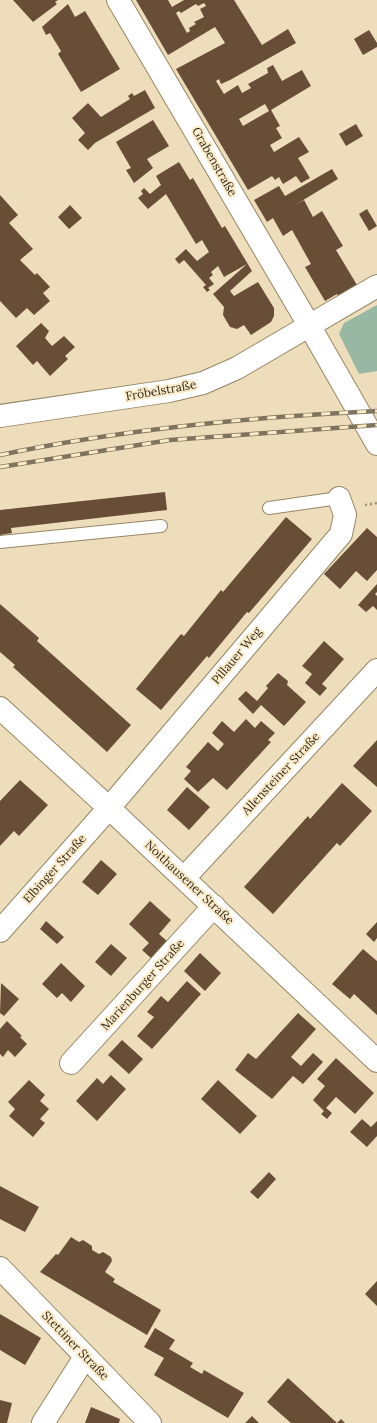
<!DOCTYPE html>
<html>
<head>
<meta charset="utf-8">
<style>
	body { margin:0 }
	canvas { display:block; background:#eeddba }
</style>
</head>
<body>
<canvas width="377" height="1423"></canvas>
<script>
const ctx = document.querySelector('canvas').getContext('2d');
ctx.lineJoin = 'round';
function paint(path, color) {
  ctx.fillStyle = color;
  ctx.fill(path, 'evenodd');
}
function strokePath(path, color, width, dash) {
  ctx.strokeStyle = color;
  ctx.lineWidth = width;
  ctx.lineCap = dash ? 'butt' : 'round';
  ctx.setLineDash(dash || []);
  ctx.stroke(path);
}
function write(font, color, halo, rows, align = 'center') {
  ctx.font = font + ' Lora,serif';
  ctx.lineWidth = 4;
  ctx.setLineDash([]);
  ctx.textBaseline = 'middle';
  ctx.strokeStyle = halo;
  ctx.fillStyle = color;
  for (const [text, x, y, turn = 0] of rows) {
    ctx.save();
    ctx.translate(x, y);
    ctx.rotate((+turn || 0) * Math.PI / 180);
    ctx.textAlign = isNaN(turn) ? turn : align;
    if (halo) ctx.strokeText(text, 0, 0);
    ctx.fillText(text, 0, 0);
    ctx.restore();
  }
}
const green = new Path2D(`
	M377,305V371L359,374L339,334L344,323Z`);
const building = new Path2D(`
	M13,0H58L55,2L57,4L33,22Z
	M136,0H168L172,7L184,0H234L262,45L288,29L296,43L230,80L221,84L219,79L216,81L224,94L238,85L242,93L251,88L248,84L268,73L267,68L273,65L282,81L302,70L311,86L271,110L280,126L276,128L282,138L270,145L274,152L299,137L309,152L298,158L310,178L301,183L296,176L283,184L279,177L275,180L272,176L248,190L176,69L225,43L215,27L168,55ZM204,3L206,6L200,9L204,17L194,22L196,24L189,28L190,31L187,33L176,13L179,11L181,13L196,4L198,6ZM265,104L269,111L243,126L239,119Z
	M68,4L75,17L85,11L120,69L81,92L58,54L61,51L50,33L46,35L42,27Z
	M369,30L377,43V47L363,55L354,39Z
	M145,90L155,108L95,143L88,150L78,140L85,133L72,118L88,103L101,117L130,99L128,96L132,93L134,96Z
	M153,120L169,146L147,159L153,168L134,183L126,170L131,168L116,142Z
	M356,124L363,136L346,146L339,134Z
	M179,162L190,180L193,178L222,228L225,226L252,271L230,291L234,296L258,282L274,308V316L271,322L251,335L244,325L237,329L230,327L223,315L224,307L213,294L247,264L224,277L218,266L211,272L213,275L209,278L214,284L208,288L210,290L207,292L203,287L206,285L184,260L179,264L175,259L186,249L197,261L209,252L202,240L196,244L166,194L148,209L138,198L143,194L141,191L144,188L150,194L161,185L156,176Z
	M332,169L338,179L295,205L304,200L313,217L322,211L343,246L336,250L357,285L338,296L337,294L325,301L305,267L311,264L292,230L283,236L273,218L267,222L254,200L279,186L285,196Z
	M0,195L18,215L9,223L33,249L20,260L35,275L37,273L50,287L43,293L50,301L34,315L27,308L16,318L0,301Z
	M70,205L82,218L69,229L58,217Z
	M367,209L377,226L369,231L359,214Z
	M41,323L49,331L45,338L52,346L64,336L75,347L65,356L68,359L50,376L37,361L33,365L16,346Z
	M165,492L167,510L11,528L12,533L0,535V510Z
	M286,517L312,539L249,613L247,612L209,658L207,656L161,710L136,689L181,634L184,636L221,590L223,592Z
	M367,528L377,537V570L367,581L356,571L340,589L324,574Z
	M377,584V592L375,594L377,596V610L373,606L366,612L358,605Z
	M0,604L39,638L37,641L131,725L107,752L13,667L15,665L0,652Z
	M324,641L344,659L322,684L327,688L320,696L305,683L312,674L302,666Z
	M278,673L288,681L287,685L306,702L284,726L261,705L253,714L238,699L246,691L257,701L268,688L266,686Z
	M246,719L255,728L261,721L275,733L268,740L271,742L227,790L213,778L198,792L184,779L191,771L186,767L208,742L218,751L224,744L212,733L222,721L234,732Z
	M377,740V787L353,766Z
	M20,780L48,805L19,836L14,831L0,846V801Z
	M342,783L372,811L340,846L337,843L273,914L244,887L308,816L310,819Z
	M187,787L210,807L189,830L167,810Z
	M101,860L117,874L98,895L82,882Z
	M150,901L171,920L159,934L168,942L152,959L142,950L149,943L129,924Z
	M46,921L64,937L57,944L40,929Z
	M377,922V938L374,942L366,934Z
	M111,944L127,958L111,976L95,962Z
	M363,949L377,961V1015L354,994L350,999L332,984Z
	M200,953L221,973L205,991L184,971Z
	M61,963L85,986L71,1002L62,993L57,998L42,984Z
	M187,981L201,994L152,1049L137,1036L154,1017L147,1012L161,996L168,1002Z
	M1,983L19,999L4,1016L0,1013Z
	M298,1013L316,1029L291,1057L301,1066L313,1053L323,1062L303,1084L293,1076L272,1099L235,1070L248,1053L256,1059Z
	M7,1021L22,1036L20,1037L27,1044L15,1057L8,1050L3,1057L0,1054V1029Z
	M122,1040L143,1059L129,1074L108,1055Z
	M336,1058L374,1093L355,1114L336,1097L326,1108L332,1113L327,1119L321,1114L324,1111L313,1100L325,1086L317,1079Z
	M111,1075L126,1089L97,1121L76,1101L97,1078L103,1084Z
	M29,1080L45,1095L40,1101L49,1109L40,1119L45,1123L33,1137L9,1116L15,1109L8,1102Z
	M218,1080L257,1116L240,1134L201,1099Z
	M362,1119L371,1127L377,1121V1136L367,1147L350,1132Z
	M269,1172L276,1179L258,1199L250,1192Z
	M0,1186L39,1207L25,1232L0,1219Z
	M71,1237L79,1242L83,1240L92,1246V1250L99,1254L103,1252L111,1257L112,1261L105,1272L115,1279L113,1282L161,1310L147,1335L40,1272L56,1254L58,1255Z
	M377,1281V1306L365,1294Z
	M0,1314L41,1338L25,1365L0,1350Z
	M155,1328L175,1340L169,1349L193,1363L190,1367L202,1374L204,1370L244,1393L228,1418L154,1375L164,1358L144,1347Z
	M288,1378L337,1423L341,1419L345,1423H291L267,1402Z
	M0,1400L12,1403L7,1423H0Z
	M91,1407L120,1419L119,1423H85Z
	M252,1416L259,1423H245Z`);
const path = new Path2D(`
	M365,505L377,503`);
const service = new Path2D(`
	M269,508L339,498
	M0,542L161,526`);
const minor = new Path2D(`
	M118,0L309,325L377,444
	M0,416L169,391L203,383L237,368L377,286
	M0,708L109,808L377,1061
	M184,878L377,670
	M0,931L109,808L341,534L345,515L339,498
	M71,1063L214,906
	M0,1268L150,1423
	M43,1423L85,1357`);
const rail = new Path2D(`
	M0,455C124,429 251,417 377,411
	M0,467L170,440L377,425`);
const streetNames = [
	["Grabenstraße",214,162,60],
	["Fröbelstraße",161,391,-10],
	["Pillauer Weg",237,656,-50],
	["Allensteiner Straße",281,774,-47],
	["Elbinger Straße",55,869,-48],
	["Noithausener Straße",189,883,43],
	["Marienburger Straße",143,985,-48],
	["Stettiner Straße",75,1346,46]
];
paint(green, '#98b8a4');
paint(building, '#684e37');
strokePath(service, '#958665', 14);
strokePath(minor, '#958665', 24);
strokePath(path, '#9c9076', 2.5, [2, 3]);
strokePath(service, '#fff', 12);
strokePath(minor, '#fff', 22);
strokePath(rail, '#7f755e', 4.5);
strokePath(rail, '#fbeac7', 3, [9]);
write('12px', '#332d1f', '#fbeac7', streetNames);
</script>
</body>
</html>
